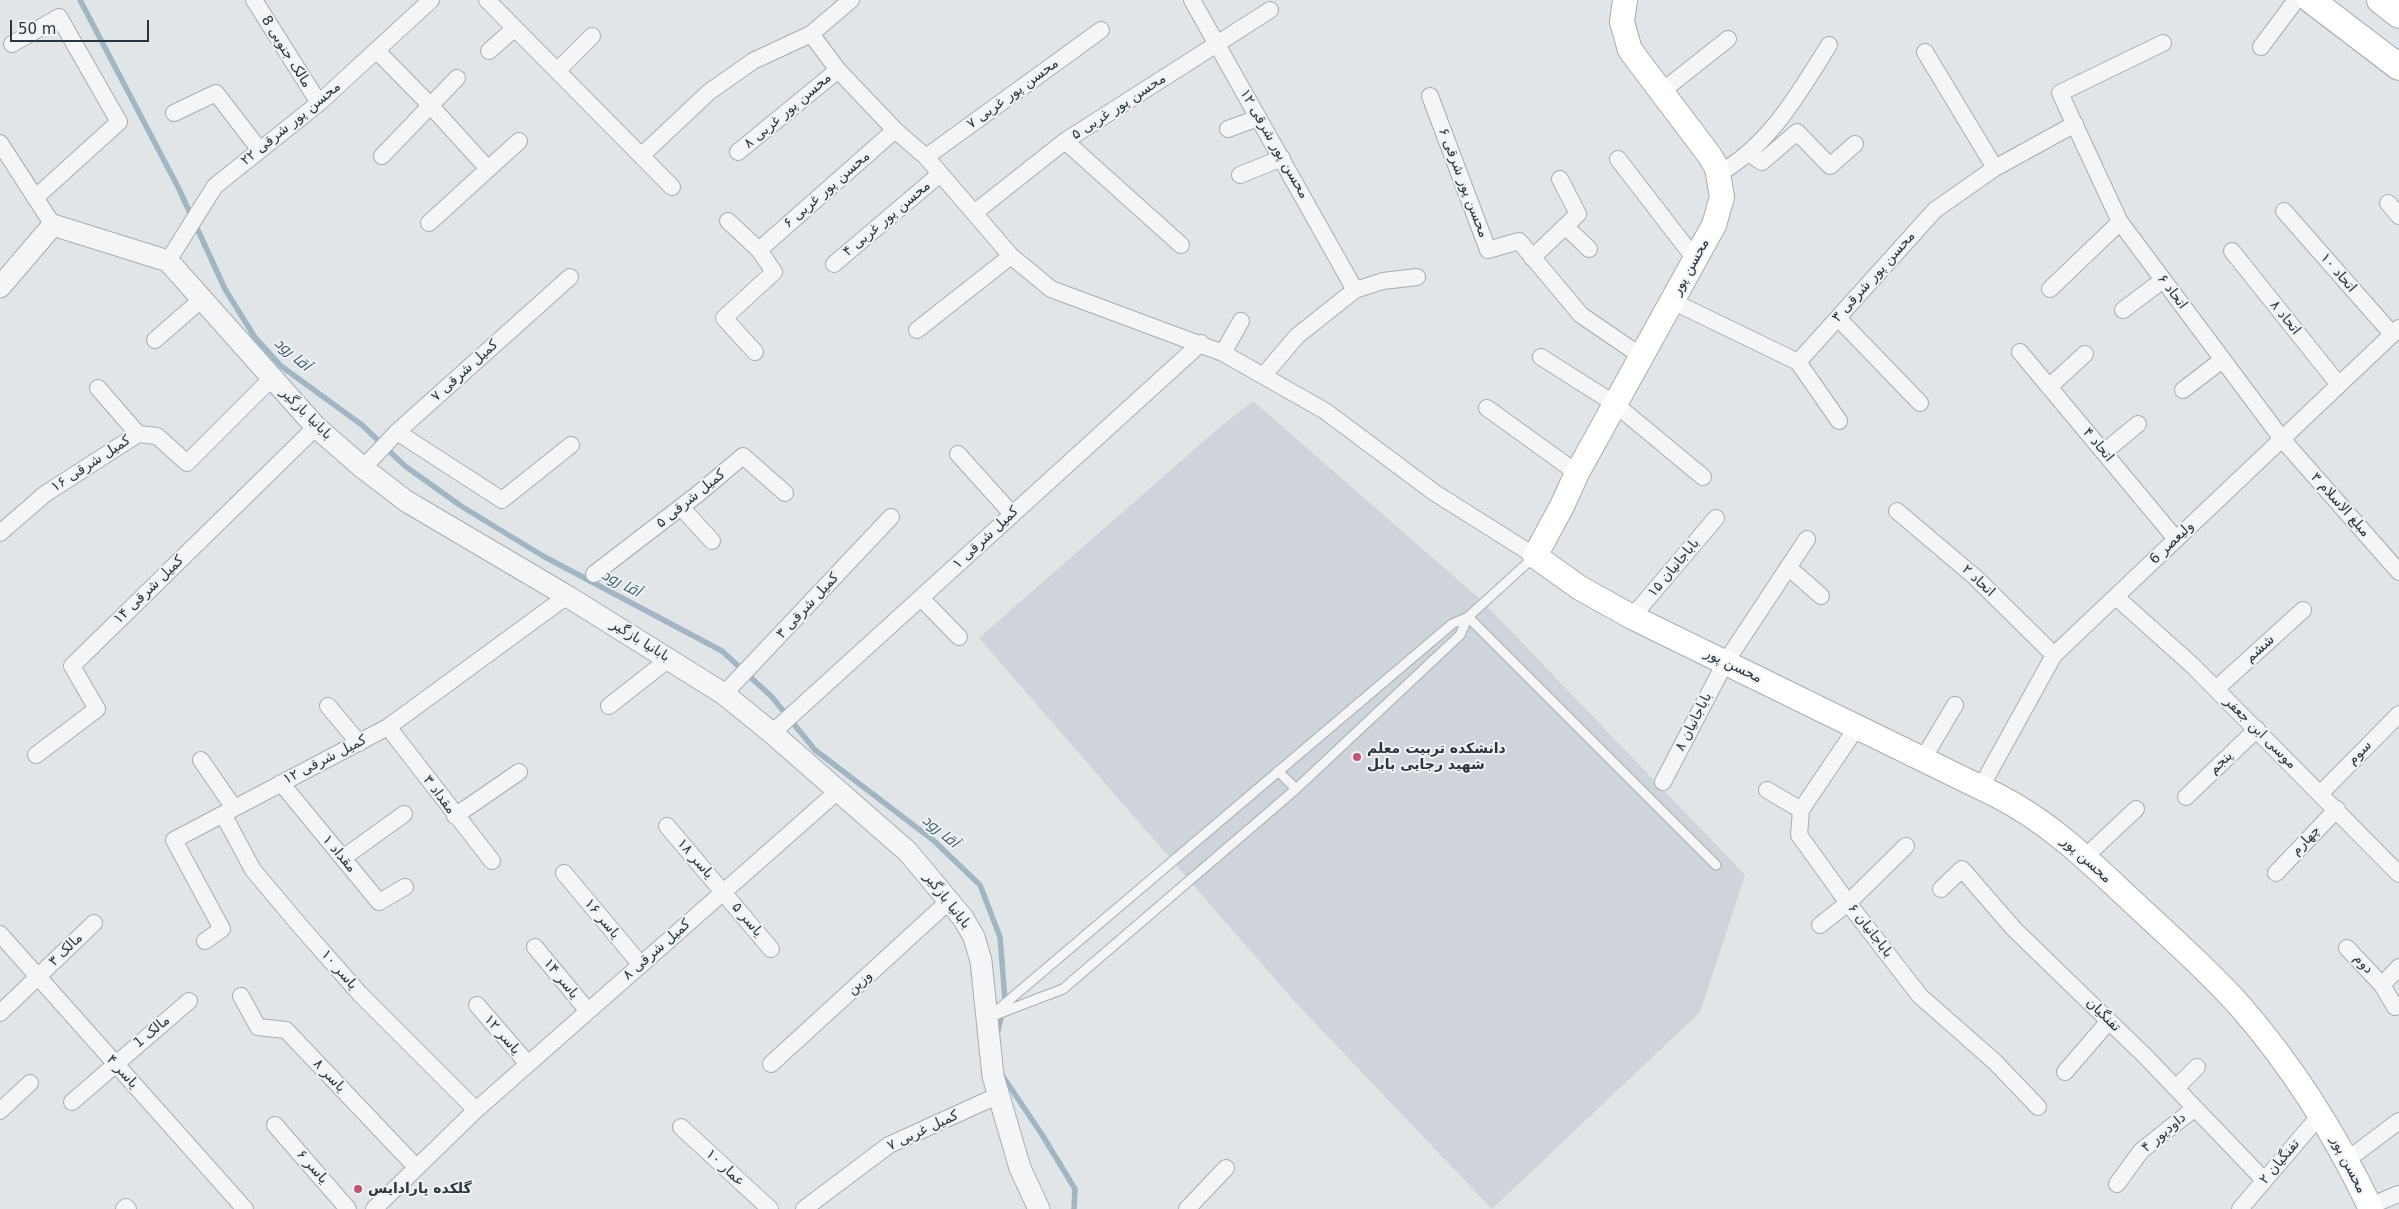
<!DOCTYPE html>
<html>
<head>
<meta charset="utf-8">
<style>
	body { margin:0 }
	#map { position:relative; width:2399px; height:1209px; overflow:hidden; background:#e1e5e8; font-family:"DejaVu Sans",sans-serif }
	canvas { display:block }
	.scale { position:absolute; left:10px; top:20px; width:139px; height:22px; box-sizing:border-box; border:2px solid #2b353e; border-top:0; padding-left:6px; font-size:15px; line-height:18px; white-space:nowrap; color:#2b353e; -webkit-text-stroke:4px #f0f3f6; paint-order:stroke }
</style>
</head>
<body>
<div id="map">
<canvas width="2399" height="1209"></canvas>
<div class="scale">50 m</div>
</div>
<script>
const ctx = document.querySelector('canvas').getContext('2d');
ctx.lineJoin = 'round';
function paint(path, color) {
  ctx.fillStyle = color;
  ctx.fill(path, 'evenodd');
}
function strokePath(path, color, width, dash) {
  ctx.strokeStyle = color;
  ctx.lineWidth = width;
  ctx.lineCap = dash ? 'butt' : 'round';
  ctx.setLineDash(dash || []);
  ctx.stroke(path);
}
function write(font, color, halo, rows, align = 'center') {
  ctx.font = font + ' "DejaVu Sans",Cairo,sans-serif';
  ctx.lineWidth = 4;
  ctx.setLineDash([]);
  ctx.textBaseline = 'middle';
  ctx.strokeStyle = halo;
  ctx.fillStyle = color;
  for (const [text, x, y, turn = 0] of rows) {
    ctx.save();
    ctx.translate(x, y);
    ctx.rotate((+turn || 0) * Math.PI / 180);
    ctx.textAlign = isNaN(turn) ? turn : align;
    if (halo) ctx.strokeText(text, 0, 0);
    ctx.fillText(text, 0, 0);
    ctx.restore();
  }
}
const built = new Path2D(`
	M1253,401L1481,600L1745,875L1700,1012L1492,1209L1294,1001L979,638L1213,433Z`);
const stream = new Path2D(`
	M80,0L178,187L225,289L254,336L281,366L362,425L405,466L461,506L543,556L722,651L772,697L815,750L933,840L980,885L1000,937L1005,1000L997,1035
	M1002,1075L1041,1133L1075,1189L1074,1209`);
const service = new Path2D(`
	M1468,617L1716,865
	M1278,771L1296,789
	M995,1015L1063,989L1296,789L1460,635L1468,617
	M988,1018L1452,624L1468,617L1535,556`);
const minor = new Path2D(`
	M254,0L319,103
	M487,0L672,187
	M1192,0L1355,290
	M811,34L838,70L895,130L926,157L1011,256L1051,289L1223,353L1325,411L1435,493L1535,556
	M12,44L59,17L119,122L35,198
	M2261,47L2296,0
	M377,51L430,105L488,169
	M489,51L515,28
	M1925,52L1995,168
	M557,71L592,36
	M1661,92L1728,39
	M1430,96L1488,250L1519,241L1581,315L1641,356
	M174,113L216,93L259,149
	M1228,129L1258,118
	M1065,141L1181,245
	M0,143L53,225
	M738,152L838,70
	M1750,154L1762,162L1797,132L1830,166L1855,144
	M382,156L457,78
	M641,156L709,92L753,61L811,34L851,0
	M926,157L1101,30
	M1618,159L1695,259
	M1718,174C1770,145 1798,94 1829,45
	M1240,175L1282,158
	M2388,203L2399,216
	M2284,211L2392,334
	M974,213L1065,141L1270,10
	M728,221L759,250L774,272L724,318L755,352
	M2120,222L2060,93L2163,43
	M429,223L519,141
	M1565,226L1589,249
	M759,250L895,130
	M2232,251L2339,385
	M1532,258L1578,214L1560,179
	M168,261L215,186L319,103L431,0
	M834,264L940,174
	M2050,289L2120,222L2282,439L2399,572
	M1672,301L1798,362L1935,210L1995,168L2075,124
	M2123,310L2163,280
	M1838,318L1920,403
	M917,330L1011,256
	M155,340L202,299
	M2020,352L2176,539
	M1223,353L1241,321
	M1541,357L1615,404L1703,477
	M1798,362L1839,421
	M1263,376L1297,336L1355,290L1383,281L1417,277
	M2049,387L2085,354
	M98,388L138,434
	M2183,390L2222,360
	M1487,408L1577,473
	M397,432L502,500L571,445
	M2104,452L2138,424
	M958,454L1012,514
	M363,468L397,432L570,277
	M681,507L712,541
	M1897,511L1975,577L2054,655
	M0,533L45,494L138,434L157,436L187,463L272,378
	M1788,567L1821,596
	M594,574L698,494L743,456L785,493
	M2116,597L2192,665L2399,874
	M921,598L959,637
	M1632,617L1716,518
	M2216,689L2303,610
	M724,694L891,517
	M328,706L359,743
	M609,706L669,659
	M388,727L492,861
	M1857,727L1801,810L1799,835L1848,903L1920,996L1995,1062L2038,1107
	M772,733L1201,343
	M36,755L97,709L72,666L316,427
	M1923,759L1955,705
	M201,760L234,808
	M1663,782L1725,663L1807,539
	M281,783L379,902L405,887
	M1981,787L2054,655L2399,328
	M1767,790L1801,810
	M2321,793L2399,714
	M2186,797L2257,729
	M223,814L253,870L301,927L360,994L476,1110
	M455,816L519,772
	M667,826L771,949
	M2085,857L2136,809
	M343,858L404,814
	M564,873L641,965
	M2276,873L2337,809
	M1941,889L1962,869L2014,929L2146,1057L2264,1180
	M1820,925L1848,903L1906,846
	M0,934L245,1209
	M205,941L222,929L174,840L388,727L567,596
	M535,947L588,1011
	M2347,948L2382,985L2399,967
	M2382,985L2395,1007
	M241,996L258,1027L286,1030L416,1167
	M477,1005L528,1064
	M0,1013L94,923
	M771,1064L949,901
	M2065,1072L2109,1021
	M2176,1088L2197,1067
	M72,1102L189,1001
	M0,1111L30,1083
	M275,1125L348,1209
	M681,1127L770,1209
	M2347,1160L2399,1121
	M2117,1184L2141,1151L2195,1108
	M2370,1206L2398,1194
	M124,1209L126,1207L128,1209
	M374,1209L476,1110L838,791
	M804,1209L889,1145L999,1095
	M1187,1209L1226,1168
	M2240,1209L2321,1114`);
const tertiary = new Path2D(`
	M0,287L53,225L168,261L316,427L363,468L406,501L567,596L724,694L772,733L908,852L963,918L974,937L981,961L993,1076L1020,1168L1039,1209`);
const secondary = new Path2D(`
	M1625,0L1622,22L1630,50L1710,156L1717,168L1722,197L1714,225L1577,473L1562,506L1535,556L1580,588L1632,617L1998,796C2051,823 2091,863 2134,903C2170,937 2207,969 2240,1006C2294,1068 2336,1135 2371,1209`);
const primary = new Path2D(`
	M2311,0L2399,67
	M2380,0L2399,15`);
const markers = [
	[1357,757,5,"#bf5472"],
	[358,1189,5,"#bf5472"]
];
const streetNames = [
	["مالک جنوبی 8",286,52,58],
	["محسن پور غربی ۷",1013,94,-36],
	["محسن پور غربی ۵",1119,107,-33],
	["محسن پور غربی ۸",788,111,-40],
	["محسن پور شرقی ۲۲",291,124,-39],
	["محسن پور شرقی ۱۲",1274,144,60],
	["محسن پور شرقی ۶",1463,183,69],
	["محسن پور غربی ۶",827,190,-41],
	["محسن پور غربی ۴",887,219,-40],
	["محسن پور",1691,267,-61],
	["اتحاد ۱۰",2338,273,49],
	["محسن پور شرقی ۳",1874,277,-48],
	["اتحاد ۶",2172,292,53],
	["اتحاد ۸",2285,318,51],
	["کمیل شرقی ۷",465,371,-42],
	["بابانیا بازگیر",306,414,45],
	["اتحاد ۴",2098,445,50],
	["کمیل شرقی ۱۶",91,464,-33],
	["کمیل شرقی ۵",691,499,-39],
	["مبلغ الاسلام ۳",2340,505,48],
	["کمیل شرقی ۱",986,538,-43],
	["ولیعصر 6",2172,543,-44],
	["باباجانیان ۱۵",1674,568,-50],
	["اتحاد ۲",1978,581,43],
	["کمیل شرقی ۱۴",149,590,-44],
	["کمیل شرقی ۳",808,606,-47],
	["بابانیا بازگیر",640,641,32],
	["ششم",2260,649,-42],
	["محسن پور",1733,666,26],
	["باباجانیان ۸",1694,722,-63],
	["موسی ابن جعفر",2260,733,45],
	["سوم",2360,753,-46],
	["کمیل شرقی ۱۲",325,760,-27],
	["پنجم",2221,763,-44],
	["مقداد ۳",439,795,53],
	["چهارم",2306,841,-47],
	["مقداد ۱",339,854,50],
	["یاسر ۱۸",695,859,49],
	["محسن پور",2086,860,42],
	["بابانیا بازگیر",947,901,52],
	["یاسر ۱۶",602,919,50],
	["یاسر ۵",747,920,50],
	["باباجانیان ۶",1870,931,52],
	["مالک ۳",66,950,-44],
	["کمیل شرقی ۸",657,950,-41],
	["دوم",2363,964,46],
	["یاسر ۱۰",339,970,49],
	["یاسر ۱۴",561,979,51],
	["وزین",860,983,-43],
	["تفنگیان",2103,1015,44],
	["مالک 1",152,1032,-40],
	["یاسر ۱۲",502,1035,49],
	["یاسر ۴",122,1072,48],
	["یاسر ۸",329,1076,46],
	["کمیل غربی ۷",923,1131,-25],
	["داودپور ۴",2164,1133,-40],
	["تفنگیان ۲",2280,1162,-50],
	["محسن پور",2348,1165,63],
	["یاسر ۶",312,1167,49],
	["عمار ۱۰",725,1168,43]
];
const poiNames = [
	["دانشکده تربیت معلم",1367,749],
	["شهید رجایی بابل",1367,765],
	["گلکده پارادایس",368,1189]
];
const waterNames = [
	["آقا رود",292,355,41],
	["آقا رود",621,584,28],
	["آقا رود",940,832,40]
];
paint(built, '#cfd4da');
strokePath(stream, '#a0b6c4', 5.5);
strokePath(service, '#a7adb2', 11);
strokePath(minor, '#a7adb2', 18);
strokePath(tertiary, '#a7adb2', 23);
strokePath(secondary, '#a7adb2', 26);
strokePath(primary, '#a2abb2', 28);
strokePath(service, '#f3f5f7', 9);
strokePath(minor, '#f3f5f7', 16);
strokePath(tertiary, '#f3f5f7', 21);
strokePath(secondary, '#fff', 24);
strokePath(primary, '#fff', 26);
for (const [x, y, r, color] of markers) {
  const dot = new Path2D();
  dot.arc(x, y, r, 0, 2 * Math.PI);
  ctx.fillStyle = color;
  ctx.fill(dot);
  strokePath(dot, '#f0f3f6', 2);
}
write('14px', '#2b353e', '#f0f3f6', streetNames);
write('bold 14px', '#2b353e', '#f0f3f6', poiNames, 'left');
write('italic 15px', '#3a586d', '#f0f3f6', waterNames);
</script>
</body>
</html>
